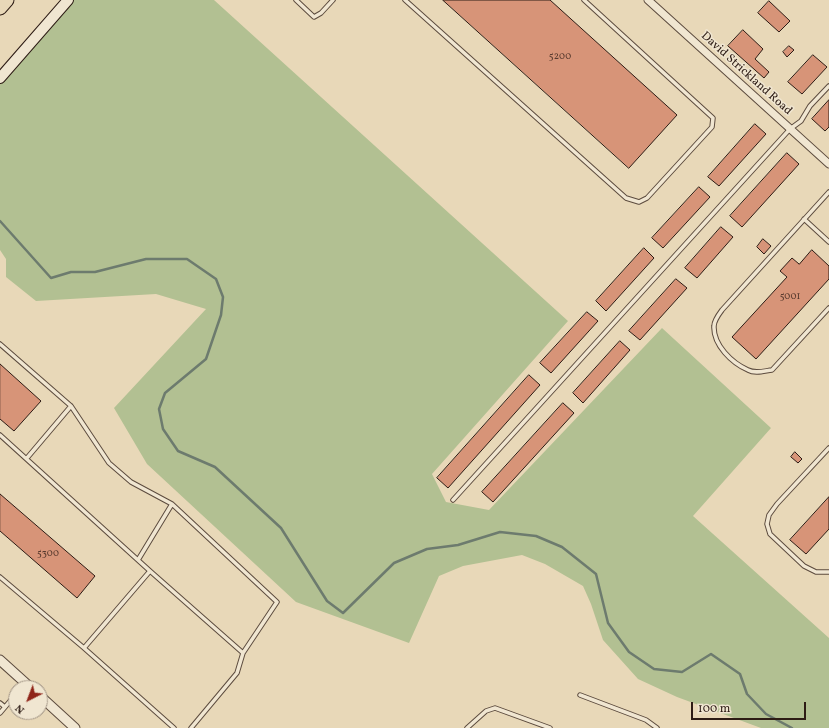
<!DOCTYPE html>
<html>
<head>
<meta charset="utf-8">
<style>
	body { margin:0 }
	#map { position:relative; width:829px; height:728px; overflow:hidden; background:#e8d8b8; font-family:Vollkorn,serif }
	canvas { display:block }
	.north { position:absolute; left:8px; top:680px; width:40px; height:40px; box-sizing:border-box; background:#f0e6d1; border:1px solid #a29586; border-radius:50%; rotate:222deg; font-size:11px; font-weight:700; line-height:16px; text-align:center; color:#2d1c15 }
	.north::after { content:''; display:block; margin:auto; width:14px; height:18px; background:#8f2418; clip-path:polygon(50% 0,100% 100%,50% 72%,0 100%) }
	.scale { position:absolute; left:691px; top:702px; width:115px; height:18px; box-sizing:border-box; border:2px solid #2d1c15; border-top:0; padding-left:5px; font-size:12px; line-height:14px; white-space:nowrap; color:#2d1c15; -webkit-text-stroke:3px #f0e6d1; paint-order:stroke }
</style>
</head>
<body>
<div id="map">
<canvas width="829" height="728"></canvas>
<div class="north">N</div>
<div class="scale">100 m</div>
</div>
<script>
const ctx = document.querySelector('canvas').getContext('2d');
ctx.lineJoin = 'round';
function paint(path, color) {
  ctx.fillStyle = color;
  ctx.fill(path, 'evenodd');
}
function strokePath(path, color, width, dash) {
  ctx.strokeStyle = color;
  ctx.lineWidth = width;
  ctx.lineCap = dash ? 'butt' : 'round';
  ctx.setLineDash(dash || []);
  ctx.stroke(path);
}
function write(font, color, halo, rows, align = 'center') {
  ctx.font = font + ' Vollkorn,serif';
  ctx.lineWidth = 3;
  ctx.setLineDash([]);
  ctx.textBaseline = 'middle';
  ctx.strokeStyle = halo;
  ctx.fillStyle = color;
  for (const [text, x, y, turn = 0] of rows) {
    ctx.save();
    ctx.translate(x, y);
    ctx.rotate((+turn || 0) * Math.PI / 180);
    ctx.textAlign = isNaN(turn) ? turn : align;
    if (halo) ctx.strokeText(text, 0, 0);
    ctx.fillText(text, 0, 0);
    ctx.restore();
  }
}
const green = new Path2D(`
	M70,0H214L568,321L432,474L446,502L489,510L662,328L771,428L693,516L829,638V728H761L677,697L638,679L603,640L591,604L583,586L545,564L522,555L463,566L439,576L409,643L296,602L147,464L114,408L206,309L156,294L36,301L6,277V259L0,250V77Z`);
const stream = new Path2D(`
	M0,221L51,278L71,272H95L146,259H187L216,279L223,297L221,315L206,359L165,393L159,409L163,429L178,451L215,467L281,528L327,601L343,613L394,563L427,549L458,545L500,532L536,536L562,547L596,574L608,623L629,652L654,669L682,672L711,654L740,674L747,694L766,714L792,728`);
const building = new Path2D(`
	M443,0H550L677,115L629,168Z
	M769,1L790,21L779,32L758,13Z
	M743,30L763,49L755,59L769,72L764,78L728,46Z
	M789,46L794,50L787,57L783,52Z
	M813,55L827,67L802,94L788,82Z
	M829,100V127L825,131L812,119Z
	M755,124L766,134L719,186L708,177Z
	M787,153L799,164L742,227L730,216Z
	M699,187L710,197L663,248L652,238Z
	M721,227L733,237L697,278L685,268Z
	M763,239L771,246L764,254L757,247Z
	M644,248L654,258L606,311L596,301Z
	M812,250L829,266V279L756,359L732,337L787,277L780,271L792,258L799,264Z
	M676,279L687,288L640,340L629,331Z
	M587,312L598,321L551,373L540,363Z
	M620,341L630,350L583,403L573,393Z
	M0,364L41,401L14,431L0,419Z
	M529,375L540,385L448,488L437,478Z
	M563,403L574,413L493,502L482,492Z
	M795,452L802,459L798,463L791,457Z
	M0,494L95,576L77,598L0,531Z
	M829,497V529L806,554L790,540Z`);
const service = new Path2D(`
	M296,0L314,17L321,13L333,0
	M405,0L626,198L639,202L647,198L712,127L713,118L584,0
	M829,192L722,310C719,314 714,321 714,326C713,345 732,363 748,370C755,374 764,371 772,370L829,308
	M804,219L829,242
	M0,344L71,406L27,458
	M71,406L109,463L131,482L172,504
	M0,435L150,571L84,648L0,577
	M829,448L777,504L769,515L767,524L770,534L804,566L816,572H829
	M453,500L790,129L801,121L810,106L829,86
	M138,560L172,504L277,602L243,653L150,571
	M84,648L174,728
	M580,695L646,720L657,728
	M0,703L5,707
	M0,713L16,694
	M191,728L237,673L243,653
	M467,728L486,711L495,708L550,728`);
const minor = new Path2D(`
	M648,0L829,164`);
const tertiary = new Path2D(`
	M0,660L31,688
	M40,696L75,728`);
const secondary = new Path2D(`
	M0,78L68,0`);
const motorway = new Path2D(`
	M0,8L7,0`);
const numberNames = [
	["5200",560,57],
	["5001",790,297],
	["5300",48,554]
];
const streetNames = [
	["David Strickland Road",746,74,42]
];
paint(green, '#b2c092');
strokePath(stream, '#6d7b6e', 2.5);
paint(building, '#d79478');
strokePath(building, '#2d1c15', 1);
strokePath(service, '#5c4b3e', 5.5);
strokePath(minor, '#5c4b3e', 9);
strokePath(tertiary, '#5c4b3e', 11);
strokePath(secondary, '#2d1c15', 12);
strokePath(motorway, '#2d1c15', 15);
strokePath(service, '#f0e6d1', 3.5);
strokePath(minor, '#f0e6d1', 7);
strokePath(tertiary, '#f0e6d1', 9);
strokePath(secondary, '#f0e6d1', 10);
strokePath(motorway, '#e8d8b8', 13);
write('10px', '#583a2e', null, numberNames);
write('12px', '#2d1c15', '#f0e6d1', streetNames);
</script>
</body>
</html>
